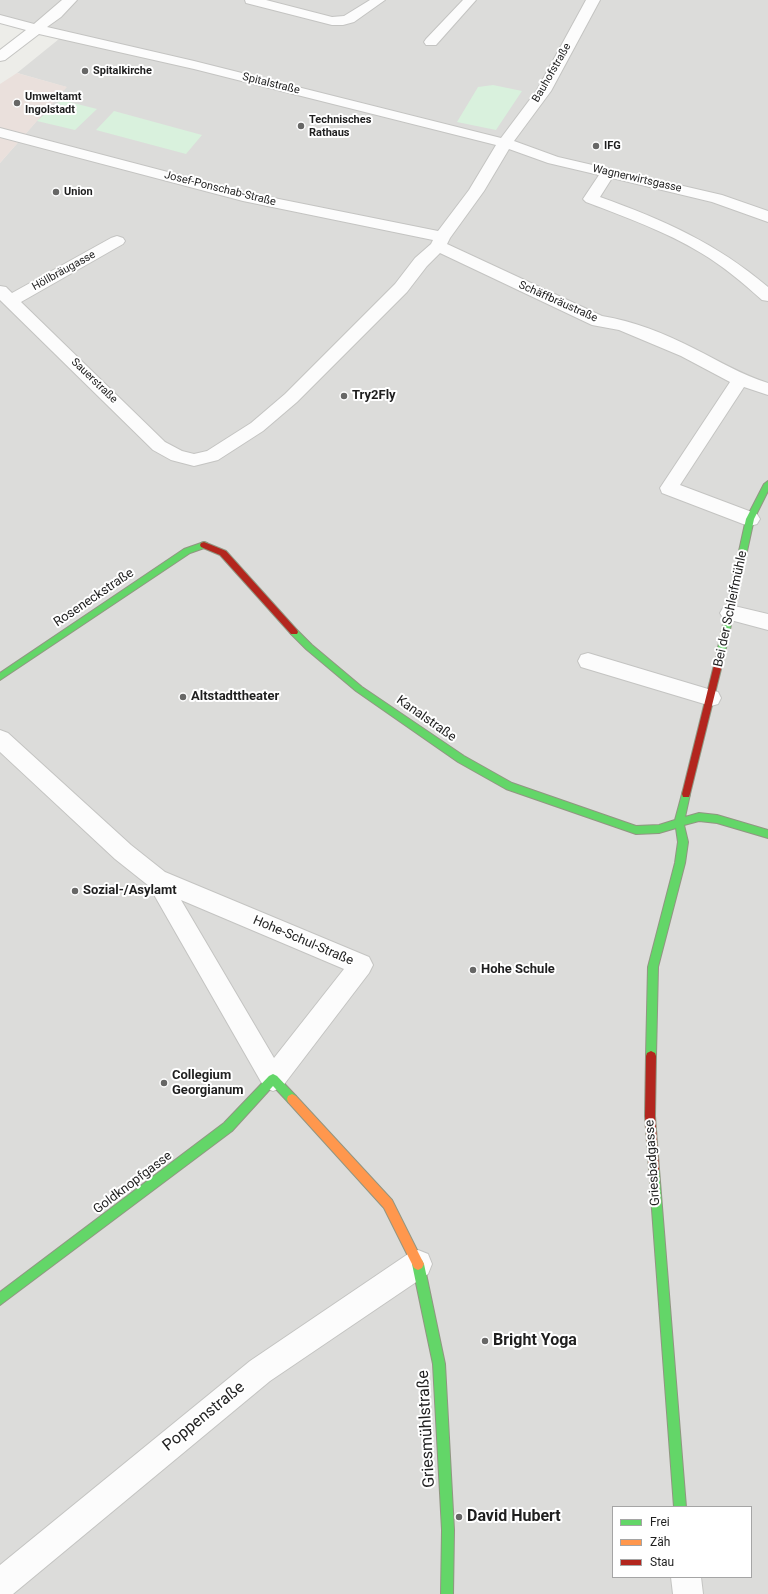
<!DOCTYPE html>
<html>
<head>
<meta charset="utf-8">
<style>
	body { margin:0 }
	#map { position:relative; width:768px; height:1594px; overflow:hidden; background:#edede9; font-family:Roboto,sans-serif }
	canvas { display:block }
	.legend { position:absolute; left:612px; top:1506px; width:140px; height:72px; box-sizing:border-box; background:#fff; border:1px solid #a5a5a5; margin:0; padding:5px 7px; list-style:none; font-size:12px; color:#1f1f1f }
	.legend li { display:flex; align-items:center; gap:8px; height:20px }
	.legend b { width:20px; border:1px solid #a5a5a5 }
</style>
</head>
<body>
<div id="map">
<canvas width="768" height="1594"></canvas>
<ul class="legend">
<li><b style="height:5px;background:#63d668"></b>Frei</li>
<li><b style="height:5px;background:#ff974d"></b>Zäh</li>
<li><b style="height:5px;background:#b3261e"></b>Stau</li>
</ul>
</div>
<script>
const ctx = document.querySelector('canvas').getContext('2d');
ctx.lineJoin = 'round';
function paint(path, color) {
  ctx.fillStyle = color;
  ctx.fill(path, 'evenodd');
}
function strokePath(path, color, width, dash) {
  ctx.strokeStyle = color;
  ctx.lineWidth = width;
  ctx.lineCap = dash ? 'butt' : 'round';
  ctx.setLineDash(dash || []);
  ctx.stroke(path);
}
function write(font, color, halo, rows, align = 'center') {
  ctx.font = font + ' Roboto,sans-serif';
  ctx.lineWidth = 4;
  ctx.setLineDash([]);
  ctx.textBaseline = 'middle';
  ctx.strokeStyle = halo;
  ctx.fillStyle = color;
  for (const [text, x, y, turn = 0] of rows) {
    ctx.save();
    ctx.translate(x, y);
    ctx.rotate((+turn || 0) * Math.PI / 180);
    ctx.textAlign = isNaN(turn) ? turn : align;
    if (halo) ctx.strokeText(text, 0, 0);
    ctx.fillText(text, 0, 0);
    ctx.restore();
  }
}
const residential = new Path2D(`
	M0,0H768V1594H0V163L66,87L17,73L59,39L0,23ZM613,1507H751V1577H613Z`);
const commercial = new Path2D(`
	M17,73L67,87L0,163V84Z`);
const park = new Path2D(`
	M493,85L522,91L496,130L457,122L478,87Z
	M61,100L97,109L75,130L37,121Z
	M114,111L202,135L186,154L96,130Z`);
const lane = new Path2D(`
	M245,0H266L332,17L344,16L370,0H385L354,22L343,25H332L246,3Z
	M463,0H476L436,45H426L424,42L426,39Z`);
const street = new Path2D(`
	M62,0H77L61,17L47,27L194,61L501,138L537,90L586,0H600L551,91L514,141L558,157L722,195L768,211V222L712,202L612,178L600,197C664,220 716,243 768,287V301L762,300C743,283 723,266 701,253C665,231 625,217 586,202L583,199L599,175L548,163L509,149L484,191L450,238L447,244L602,316C634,321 666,334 695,349C719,361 742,375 768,383V395L744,387L680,485L757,514L760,519L757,524L750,526L743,524L662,493L660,488L730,382L681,356L619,330L592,325L440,253L427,266L407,292L297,402L263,431L218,460L194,466L171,460L153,450L0,300V286L6,287L12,293L111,238L117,236L123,238L125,241L123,244L21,302L165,442L182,451L194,454L207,451L251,423L285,394L395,284L415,258L431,244L433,240L243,201L0,137V128L244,192L438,231L469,190L496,145L194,69L39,34L5,60L0,61V50L26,30L0,23V15L34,24Z
	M730,605L768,614V630L723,618L720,613L723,608Z
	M588,653L718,692L721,698L718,704L711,706L581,667L578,661L581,655Z
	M0,730L8,733L131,845L165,872L369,957L373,965L369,973L282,1087L273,1091L264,1087L149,886L115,859L0,752ZM181,900L344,969L274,1058Z
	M418,1250L428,1254L432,1264L428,1274L270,1381L13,1594H0V1565L250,1361L408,1254Z
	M671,1577H701L703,1594H673Z`);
const fast = new Path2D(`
	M768,481V491L754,519L724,657L720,660L716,657L746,519L764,484Z
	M204,542L207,543L208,545L207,547L190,553L0,680V673L184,549Z
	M294,629L297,630L312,645L362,687L464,756L512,783L636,826L659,825L675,820L682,794L683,791H689L690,794L685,817L699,813L717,815L768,830V838L717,823L699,821L684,825L688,842L685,863L658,967L656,1056L655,1059L651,1061L647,1059L646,1056L648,967L675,863L678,842L676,828L659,833L636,834L506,789L458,762L356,691L306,649L291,634L290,632Z
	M273,1074L277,1076L296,1096L297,1099L296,1102L292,1104L288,1102L273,1086L232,1131L0,1305V1292L224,1123L269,1076Z
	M654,1164L658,1165L659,1169L686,1507H674L649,1169L650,1165Z
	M418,1258L422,1260L424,1264L445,1364L454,1530L453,1594H441L442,1530L433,1364L412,1264L414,1260Z`);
const slow = new Path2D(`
	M292,1094L296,1096L392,1200L424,1264L422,1268L418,1270L414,1268L384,1208L288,1102L287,1099L288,1096Z`);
const jam = new Path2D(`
	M204,542L226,551L297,630L298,632L297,634H291L220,555L201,547L200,545L201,543Z
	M720,654L724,657L690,794L689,797H683L682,794L716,657Z
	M651,1051L655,1053L656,1056L655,1116L659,1169L658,1173L654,1174L650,1173L649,1169L645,1116L646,1056L647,1053Z`);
const markers = [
	[85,71,4,"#676766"],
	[17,103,4,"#676766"],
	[301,126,4,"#676766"],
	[596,146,4,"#676766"],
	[56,192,4,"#676766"],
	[344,396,4,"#676766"],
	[183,697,4,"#676766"],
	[75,891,4,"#676766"],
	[473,970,4,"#676766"],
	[164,1083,4,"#676766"],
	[485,1341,4,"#676766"],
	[459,1517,4,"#676766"]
];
const farPoinames = [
	["Spitalkirche",93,71],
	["Umweltamt",25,97],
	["Ingolstadt",25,110],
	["Technisches",309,120],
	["Rathaus",309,133],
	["IFG",604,146],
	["Union",64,192]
];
const farStreetnames = [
	["Bauhofstraße",552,73,-60],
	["Spitalstraße",271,84,14],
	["Wagnerwirtsgasse",637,179,13],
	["Josef-Ponschab-Straße",220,189,14],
	["Höllbräugasse",64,271,-29],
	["Schäffbräustraße",558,302,24],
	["Sauerstraße",94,381,44]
];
const poiNames = [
	["Try2Fly",352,396],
	["Altstadttheater",191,697],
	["Sozial-/Asylamt",83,891],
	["Hohe Schule",481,970],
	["Collegium",172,1076],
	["Georgianum",172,1091]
];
const streetNames = [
	["Roseneckstraße",94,598,-34],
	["Bei der Schleifmühle",731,609,-78],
	["Kanalstraße",426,719,35],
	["Hohe-Schul-Straße",303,941,23],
	["Griesbadgasse",653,1163,-94],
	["Goldknopfgasse",133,1183,-37]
];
const nearPoinames = [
	["Bright Yoga",493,1341],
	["David Hubert",467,1517]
];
const nearStreetnames = [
	["Poppenstraße",204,1417,-39],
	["Griesmühlstraße",427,1429,-93]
];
paint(residential, '#dcdcda');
paint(commercial, '#eae0dc');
paint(park, '#d9f1dd');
strokePath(lane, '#c4c4c2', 2);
strokePath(street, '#c4c4c2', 2);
strokePath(fast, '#919682', 2);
strokePath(slow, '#919682', 2);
strokePath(jam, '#919682', 2);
paint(lane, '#fcfcfc');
paint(street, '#fcfcfc');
paint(fast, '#63d668');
paint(slow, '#ff974d');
paint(jam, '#b3261e');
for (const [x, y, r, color] of markers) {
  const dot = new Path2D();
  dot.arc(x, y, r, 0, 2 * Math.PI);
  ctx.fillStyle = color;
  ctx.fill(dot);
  strokePath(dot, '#fff', 1.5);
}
write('bold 11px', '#1f1f1f', '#fff', farPoinames, 'left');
write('11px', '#1f1f1f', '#fff', farStreetnames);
write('bold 13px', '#1f1f1f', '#fff', poiNames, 'left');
write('13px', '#1f1f1f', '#fff', streetNames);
write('bold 16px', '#1f1f1f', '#fff', nearPoinames, 'left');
write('16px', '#1f1f1f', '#fff', nearStreetnames);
</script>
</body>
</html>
